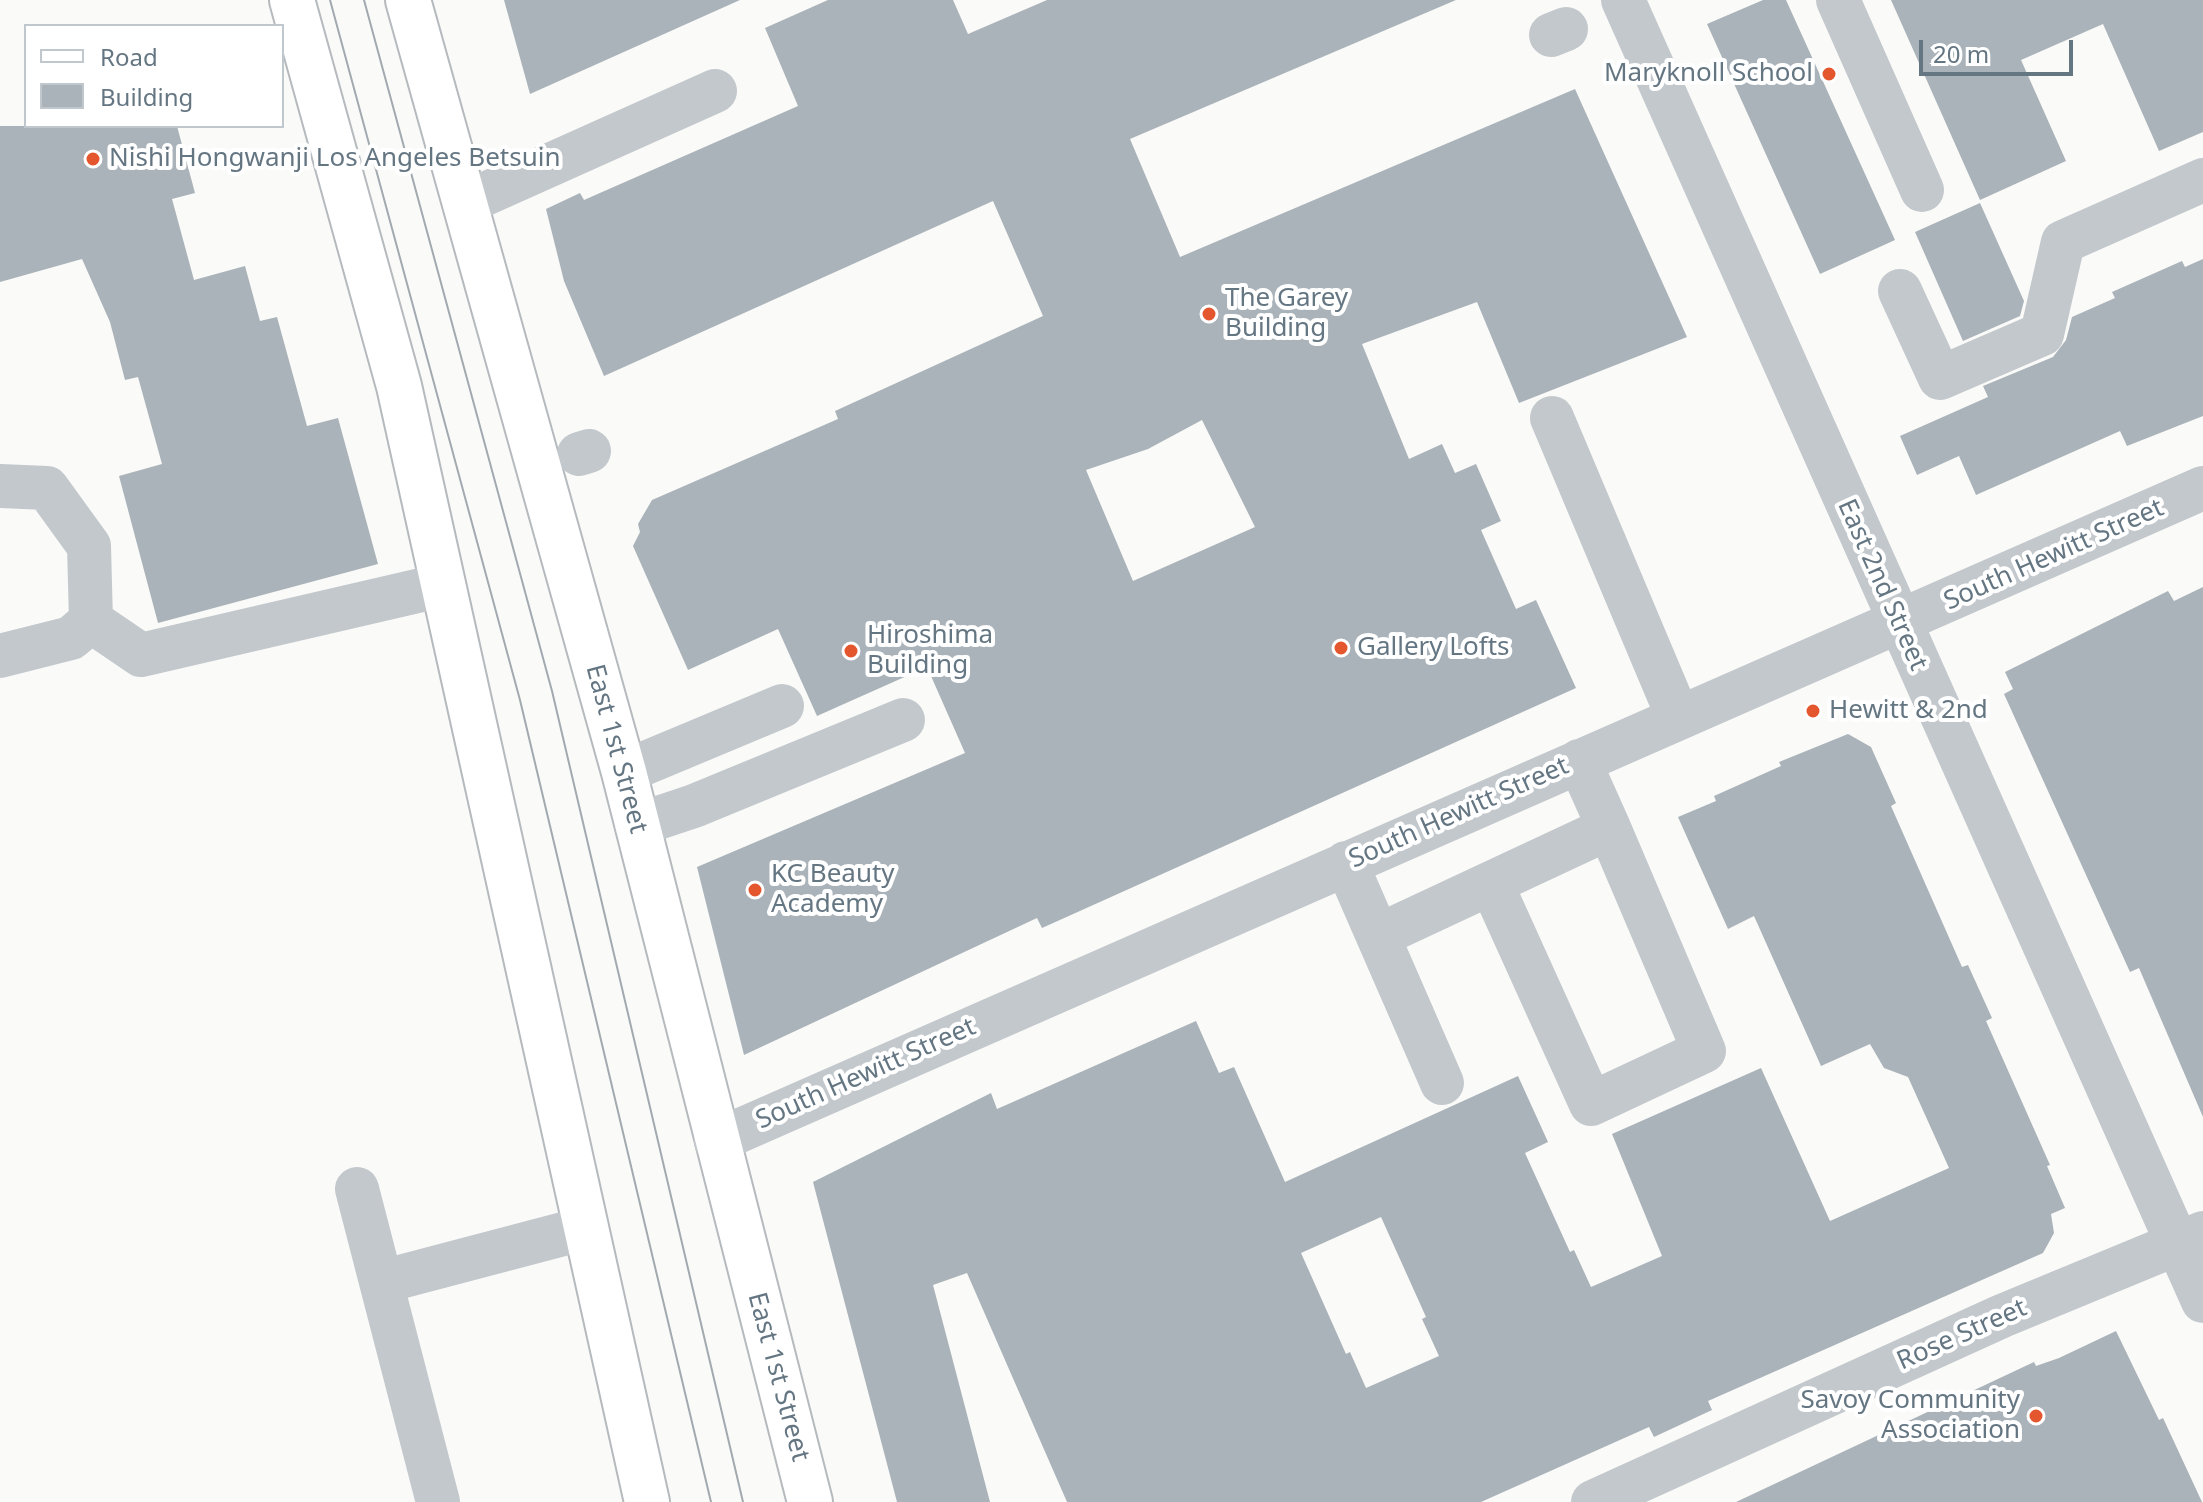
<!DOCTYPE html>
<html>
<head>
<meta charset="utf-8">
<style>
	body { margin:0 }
	#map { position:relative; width:2203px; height:1502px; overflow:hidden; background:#fafaf8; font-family:"Noto Sans",sans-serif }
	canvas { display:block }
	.legend { position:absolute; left:24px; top:24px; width:260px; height:104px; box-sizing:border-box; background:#fff; border:2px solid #c1c8cd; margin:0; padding:10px 14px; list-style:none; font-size:24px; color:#657683 }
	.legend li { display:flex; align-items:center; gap:16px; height:40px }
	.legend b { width:40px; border:2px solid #c1c8cd }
	.scale { position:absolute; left:1919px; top:40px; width:154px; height:36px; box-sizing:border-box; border:4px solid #657683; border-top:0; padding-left:10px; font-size:24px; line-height:28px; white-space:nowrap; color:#657683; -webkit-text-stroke:6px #fff; paint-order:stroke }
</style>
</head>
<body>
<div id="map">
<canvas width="2203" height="1502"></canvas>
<ul class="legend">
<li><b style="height:10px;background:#fff"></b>Road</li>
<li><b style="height:22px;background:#aab3b9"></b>Building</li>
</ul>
<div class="scale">20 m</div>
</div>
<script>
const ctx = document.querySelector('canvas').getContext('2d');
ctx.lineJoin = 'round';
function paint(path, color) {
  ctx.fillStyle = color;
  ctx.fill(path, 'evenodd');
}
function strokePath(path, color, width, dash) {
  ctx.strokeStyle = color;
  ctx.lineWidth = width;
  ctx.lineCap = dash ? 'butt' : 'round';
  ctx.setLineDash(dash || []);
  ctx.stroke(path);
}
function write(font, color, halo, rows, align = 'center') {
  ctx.font = font + ' "Noto Sans",sans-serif';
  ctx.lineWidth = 8;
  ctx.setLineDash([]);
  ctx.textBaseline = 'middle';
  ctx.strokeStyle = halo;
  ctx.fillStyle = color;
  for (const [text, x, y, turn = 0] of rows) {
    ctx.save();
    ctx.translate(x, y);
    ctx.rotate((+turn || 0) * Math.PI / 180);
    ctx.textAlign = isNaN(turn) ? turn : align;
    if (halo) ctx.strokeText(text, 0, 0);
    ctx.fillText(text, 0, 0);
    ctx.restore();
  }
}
const building = new Path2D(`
	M504,0H740L530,94Z
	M828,0H953L968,34L1047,0H1456L1130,139L1180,257L1575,89L1687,337L1519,403L1477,302L1362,344L1409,459L1442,444L1455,473L1476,464L1501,521L1481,530L1516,609L1536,600L1576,688L1042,928L1037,918L744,1055L697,867L965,753L927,667L817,716L778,629L688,670L633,546L640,532L638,524L652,500L838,419L835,411L1043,316L993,201L604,376L564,281L546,209L580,193L584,200L798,106L765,28ZM1202,420L1255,527L1133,581L1086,470L1148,449Z
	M1763,0H1786L1895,240L1820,274L1707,24Z
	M1891,0H2203V132L2159,151L2103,24L2021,60L2066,161L1980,200Z
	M0,126H177L195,193L172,199L194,280L245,266L260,321L277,317L307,426L338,418L378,564L158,623L119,476L162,464L138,377L125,380L110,322L82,259L0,282Z
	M1980,203L2024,301L2020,316L1963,341L1915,232Z
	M2203,259V416L2127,446L2120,431L1976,495L1959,456L1917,475L1900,436L1988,397L1983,386L2053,357L2066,340L2072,317L2115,298L2112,292L2182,261L2185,267Z
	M2203,587V1117L2139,968L2130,972L2004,694L2013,689L2005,672L2168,591L2174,601Z
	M1848,734L1871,747L1896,803L1891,806L1962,967L1968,965L1992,1018L1986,1021L2050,1165L2047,1166L2065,1208L2051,1214L2054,1233L2043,1253L1708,1401L1712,1410L1654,1437L1649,1427L1481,1502H1067L967,1273L933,1285L990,1502H897L813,1182L991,1093L997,1109L1196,1021L1219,1073L1234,1067L1285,1182L1518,1076L1548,1142L1525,1153L1570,1252L1574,1250L1591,1287L1662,1256L1612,1134L1761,1068L1830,1221L1949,1168L1908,1077L1884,1068L1870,1044L1821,1066L1754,916L1728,929L1678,817L1716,801L1714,796L1781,766L1779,762ZM1381,1217L1426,1317L1422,1319L1439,1356L1366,1388L1350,1352L1346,1354L1301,1253Z
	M2116,1331L2159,1420L2163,1418L2202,1502H1736L2034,1362L2036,1366L2059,1358Z`);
const minor = new Path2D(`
	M1623,0L2203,1301
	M1838,0L1922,190
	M1551,35L1566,29
	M465,203L715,91
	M1900,291L1940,378L2042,334L2063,242L2203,180
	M1552,418L1678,717
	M579,454L589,451
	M0,486L47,488L89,546L91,621
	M91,621L141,655L443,585
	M0,656L71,638L91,621
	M1579,761L1609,828
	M624,772L782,706
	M637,825L694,806L903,720
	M1346,863L1442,1083
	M1380,935L1609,828L1704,1051L1591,1104L1491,883
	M716,1141L2203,488
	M357,1189L438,1502
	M381,1282L586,1228
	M1593,1502L2002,1316L2203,1233`);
const major = new Path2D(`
	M292,0L399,386L647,1502
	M408,0L624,772L810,1502`);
const tram = new Path2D(`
	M330,0L520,700L711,1502
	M364,0L552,691L743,1502`);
const markers = [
	[1829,74,8,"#e4572e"],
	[93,159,8,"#e4572e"],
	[1209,314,8,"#e4572e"],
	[1341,648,8,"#e4572e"],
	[851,651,8,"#e4572e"],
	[1813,711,8,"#e4572e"],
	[755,890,8,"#e4572e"],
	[2036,1416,8,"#e4572e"]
];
const poiNames = [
	["Maryknoll School",1813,74,"right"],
	["Nishi Hongwanji Los Angeles Betsuin",109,159],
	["The Garey",1225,299],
	["Building",1225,329],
	["Hiroshima",867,636],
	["Building",867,666],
	["Gallery Lofts",1357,648],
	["Hewitt & 2nd",1829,711],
	["KC Beauty",771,875],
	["Academy",771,905],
	["Savoy Community",2020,1401,"right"],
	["Association",2020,1431,"right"]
];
const streetNames = [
	["South Hewitt Street",2054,555,-24],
	["East 2nd Street",1882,585,66],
	["East 1st Street",616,749,75],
	["South Hewitt Street",1459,813,-24],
	["South Hewitt Street",866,1074,-24],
	["Rose Street",1962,1335,-24],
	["East 1st Street",778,1377,75]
];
paint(building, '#aab3b9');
strokePath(major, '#b5babe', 48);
strokePath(minor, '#c3c8cc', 44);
strokePath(major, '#fff', 44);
strokePath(tram, '#a2aab0', 2);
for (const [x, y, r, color] of markers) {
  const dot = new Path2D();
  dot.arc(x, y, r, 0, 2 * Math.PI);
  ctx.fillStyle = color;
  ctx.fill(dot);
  strokePath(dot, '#fff', 3);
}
write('26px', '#657683', '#fff', poiNames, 'left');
write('26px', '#657683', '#fff', streetNames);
</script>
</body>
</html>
